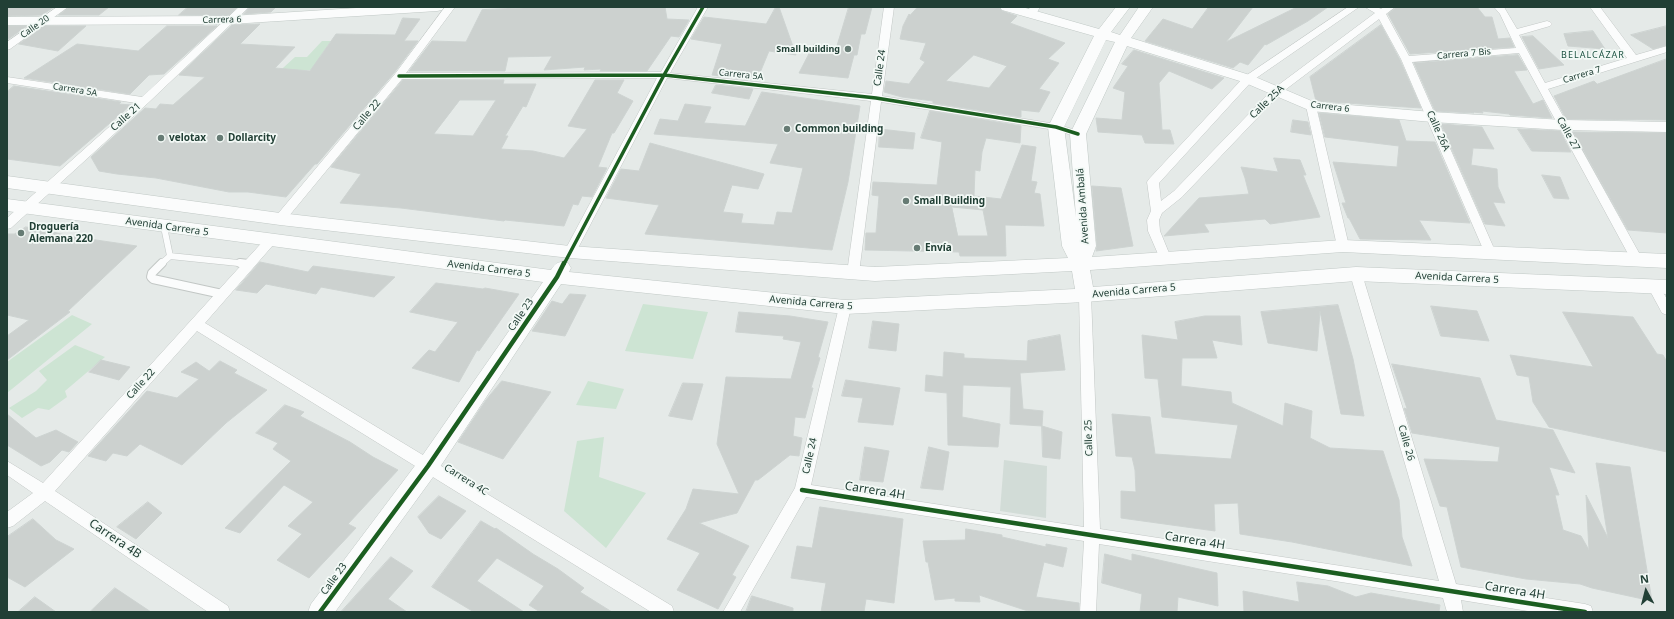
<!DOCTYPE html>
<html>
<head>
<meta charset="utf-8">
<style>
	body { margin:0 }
	#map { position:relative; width:1674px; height:619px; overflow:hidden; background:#e5eae8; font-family:"Noto Sans",sans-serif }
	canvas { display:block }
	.frame { position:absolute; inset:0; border:8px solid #213f35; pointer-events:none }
	.north { position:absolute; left:1626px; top:571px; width:40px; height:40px; -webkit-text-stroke:3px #f3f9f6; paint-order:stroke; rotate:353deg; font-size:11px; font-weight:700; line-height:16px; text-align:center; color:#213f35 }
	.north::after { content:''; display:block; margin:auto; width:14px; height:18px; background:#213f35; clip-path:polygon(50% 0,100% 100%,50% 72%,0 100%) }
</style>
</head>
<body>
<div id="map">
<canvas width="1674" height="619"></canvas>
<div class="frame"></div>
<div class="north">N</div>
</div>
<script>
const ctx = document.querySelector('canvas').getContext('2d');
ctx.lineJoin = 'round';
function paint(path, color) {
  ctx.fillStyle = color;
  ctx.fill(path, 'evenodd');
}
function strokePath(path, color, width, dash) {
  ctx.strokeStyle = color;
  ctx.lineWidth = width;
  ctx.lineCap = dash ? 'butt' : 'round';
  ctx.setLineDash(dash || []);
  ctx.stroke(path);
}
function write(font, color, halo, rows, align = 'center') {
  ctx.font = font + ' "Noto Sans",sans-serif';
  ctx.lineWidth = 3.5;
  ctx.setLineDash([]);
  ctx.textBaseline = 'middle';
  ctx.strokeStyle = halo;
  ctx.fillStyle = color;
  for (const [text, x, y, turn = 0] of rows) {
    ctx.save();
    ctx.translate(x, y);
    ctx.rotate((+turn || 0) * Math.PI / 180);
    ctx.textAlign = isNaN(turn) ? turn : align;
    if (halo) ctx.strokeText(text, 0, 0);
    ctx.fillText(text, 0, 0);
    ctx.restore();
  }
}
const built = new Path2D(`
	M1004,460L1047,466L1046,518L1000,511Z`);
const green = new Path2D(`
	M322,41H331L320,57L349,73L304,70L290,80L272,78L295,57H307Z
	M643,304L708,312L693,359L625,351Z
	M72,315L92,324L7,393V362Z
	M75,345L105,357L65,391L67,397L49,410L38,408L22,418L9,408L36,391L47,380L39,371Z
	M588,381L624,389L616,409L576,405Z
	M604,437L599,477L646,493L606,548L564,511L577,441Z`);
const building = new Path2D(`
	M7,7H54L42,15L7,16Z
	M69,7H109L99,15H59Z
	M188,7H237L229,15H179Z
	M250,7H276L271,12L244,14Z
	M544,7H665L667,19L689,20L679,37L671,36L647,71H600L601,69L584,70L585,67L544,70L552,56L508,57L505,71H409L432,41L466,42L482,10Z
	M776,7H779L796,55L769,51L757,80L712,75L722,44L691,39L704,17L766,24Z
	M849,7H872L865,34H861L857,55H854L848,78L799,73L814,44L836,48Z
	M918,7H999L1002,11L1017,16L1010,23L1065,43L1048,59L1059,63L1039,89L1050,92L1039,112L1021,110V117L933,103V101L902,97L884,92L886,81L909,84L925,62L920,59L926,43L900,39L903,26L909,14L910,15ZM974,55L1007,66L989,88L946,81Z
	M1209,7H1253L1226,42L1297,7H1328L1308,21L1266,45L1265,44L1248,65L1240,62L1233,68L1145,41L1163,19L1192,29Z
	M1396,7H1477L1485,17H1492L1498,39L1510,38L1514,47L1410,54L1388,14Z
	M403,18L420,19L404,41H418L394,73L317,164H315L286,197L248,192H229L156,178L117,174L99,171L91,157L145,108L156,109L160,104L173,105L205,77L179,75L232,25L260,24L240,44L295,47L275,68L310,71L336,34L395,35Z
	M1381,25L1400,60L1421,108L1316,101L1310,77Z
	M7,26H27L7,40Z
	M44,26H86L58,51L19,44Z
	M167,26H217L164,74L149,75L130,94L24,78L77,44L138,51Z
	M1667,26V45L1653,49L1631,35Z
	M1593,31L1605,49L1568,46L1564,34Z
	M1533,36L1564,65L1539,69L1522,37Z
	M1134,50L1224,78L1212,89L1169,71L1159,83L1162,130H1170L1174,144L1145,143L1142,135L1098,132L1096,118L1122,120L1125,92L1113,88L1128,66L1122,64Z
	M1518,55L1527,70L1514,71L1533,104L1543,100L1552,118L1510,115L1509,114L1482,111L1483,113L1473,112L1474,113L1435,111L1414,63Z
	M1667,59V120L1566,119L1554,96L1594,81L1597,84Z
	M403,80H504L503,84H536L526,107L523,106L505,136H508L501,149L533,151L564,158L587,129L568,126L595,80H624L617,93L633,101L614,133H612L598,167L607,168L592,197L582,196L578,205L573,204L564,226L505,220L504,221L401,208L340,203L361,174L331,167ZM460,100H496L473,136L434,134Z
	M716,85L753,89L749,99L712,93Z
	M14,86L121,102L119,104L131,105L60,166L7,159V92Z
	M762,92L860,106L848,182L832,250L645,234L659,205L606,198L621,169L639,171L650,143L764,174L758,189L732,185L723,212L743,214L741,223L774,225L777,212L792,213L803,168L770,163L778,144L654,134L660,119L678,121L685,104L711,107L704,123L745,126Z
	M930,111L1021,126L1020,143L986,138L982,152L980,171L975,170L974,196L1001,199L1022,145L1036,147L1031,181L1037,182L1034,193L1040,194L1044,226L1005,225L1006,256H960L959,252L865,250L866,233H876L879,196L872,195L873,182L937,185L942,142L921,138ZM952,207L983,210L988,236H958Z
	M1319,113L1399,120L1406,141L1435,142L1470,223L1419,220L1431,240L1360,239L1349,218H1348L1342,203H1346L1333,162L1397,167L1399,146L1325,137Z
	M1293,120L1308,122L1311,135L1291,132Z
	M1441,124L1482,127L1494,149L1473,148L1471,165L1497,169L1498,187L1505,203L1493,202L1505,226L1485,224Z
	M880,129L915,133L913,149L879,147Z
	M1518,129L1560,131L1571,152L1532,151Z
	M1573,132L1667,133V233L1628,230Z
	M1274,158L1300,160L1306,175H1303L1320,217L1270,224L1265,219L1204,224L1209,232L1164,236L1199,198L1249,194L1245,178L1241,167L1278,172Z
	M1542,175L1560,177L1569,199L1554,198Z
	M1092,186L1121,188L1133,246L1096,251L1097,246Z
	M26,227L45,230L69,236L137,246L68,311L70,312L7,360V336L29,320L7,315V234H14Z
	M260,262L308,272L313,266L395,277L374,297L321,287L316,294L266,284L257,293L236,290Z
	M436,283L483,289L485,288L519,294L479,351L477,350L459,382L412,368L429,350L435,352L458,322L410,312Z
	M570,294L586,295L565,336L532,331L552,301L562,304Z
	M1338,305L1353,359L1364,416L1341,414L1320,311L1317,351L1268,343L1261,312Z
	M1431,306L1477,311L1489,341L1441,336Z
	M739,312L790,316L828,322L818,357L820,358L811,388H813L805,418L795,417L793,436L802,438L799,456L790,455L758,480H755L737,513L699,523L749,546L732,575L736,577L718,609L677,590L700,553L667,539L686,509L693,489L739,494L717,444L726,377L791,379L801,342L783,339L784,336L736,332Z
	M1563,312L1633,317L1657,354L1663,355L1667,362V452L1549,427L1533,402L1529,377L1517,375L1510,355L1593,367Z
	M1205,316H1240L1242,345L1212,340L1217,358H1182L1181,386L1231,392L1232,403L1283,426L1285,403L1312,411L1310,438L1330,448L1383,451L1399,500L1402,537L1412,566L1292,542L1240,534L1238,503L1214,504L1215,531L1121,518V491L1136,492L1135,470L1132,457L1116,456L1112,414L1150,417L1155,454L1231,459L1238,425L1162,417L1158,379L1145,378L1142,335L1178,340L1175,322Z
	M873,321L899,324L896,351L869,348Z
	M1060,335L1065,370L1020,373L1023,409L1043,411L1042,426L1010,424L1011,387L963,385L962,417L1000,424L998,447L948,445L947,393L925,391L926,375L943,377L944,352L964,354V358L1027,361L1028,341Z
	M101,360L130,367L119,380L89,372Z
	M220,361L237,370L234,373L267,390L226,423L182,465L140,444L127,456L113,453L106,461L88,456L147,391L177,398L199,379L181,372L196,362L209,371Z
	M1392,364L1480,378L1496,420L1553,430L1575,473L1549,467L1559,495H1555L1563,530L1581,536L1589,550L1586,495L1608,538L1596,463L1630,467L1652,601L1592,588L1580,584L1526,579L1461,567L1447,507L1440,506L1424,459L1498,462L1500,447L1412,433L1404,408L1407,409Z
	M846,380L900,388L893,425L858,422L863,398L842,396Z
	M502,381L551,392L503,459L458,442L486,400Z
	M683,383L703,384L692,420L669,416Z
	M285,405L304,412L300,416L350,442L373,457L398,470L348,524L356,528L309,578L277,560L302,534L288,526L313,502L284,485L240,533L225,528L291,461L273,449L278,443L256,433Z
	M7,414L36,438L56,430L78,442L69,452L62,450L50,462L41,466L7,445Z
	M1042,426L1062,432L1060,459L1043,457Z
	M865,447L889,451L883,482L860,480Z
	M929,447L949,452L943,490L921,488Z
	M439,496L466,511L441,539L429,533L418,517Z
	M148,502L162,513L136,539L117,527Z
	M820,507L903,519L894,603L866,599L864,612H821L826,583L791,578L797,546L812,548Z
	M33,519L56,540L74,549L25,587L7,577V537Z
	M481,521L495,529L496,528L533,554L558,569L584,588L580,592L612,612H540L529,605L544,586L497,558L477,581L524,612H474L432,587Z
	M966,529L1002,535V537L1046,547V544L1067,548L1063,567L1044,562L1036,597L1079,603V612H1031L979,595L980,602L955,601V598L935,600L928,562H926L923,541L965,540Z
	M1105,554L1132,561V554L1217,573L1218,606L1178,597L1177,612H1140L1142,594L1102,583Z
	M391,557L413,571L388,599L407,612H341Z
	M1297,582L1328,586L1356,597L1371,593L1440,605L1439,612H1244L1243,591L1299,602Z
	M115,588L151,612H90Z
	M752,596L793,608V612H746Z
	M35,597L56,612H18Z`);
const laneFar1 = new Path2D(`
	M164,227L170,256
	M161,264L170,256L248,264`);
const lane = new Path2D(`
	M162,263L152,273L151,277L153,279L222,294
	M240,263L248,264`);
const street = new Path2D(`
	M57,7H68L10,49L7,50V42Z
	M239,7H249L148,103L11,228L7,229V218L136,103L7,83V77L142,97Z
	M445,7H455L406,73L661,72L698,7H708L670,73L872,94L884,7H894L882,96L1056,124L1082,132L1083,134L1078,137L1055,130L881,102L859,273L857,276L853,278L849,276L847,273L871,101L667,78L576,252L574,255L570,256L566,255L564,252L657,78L402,79L284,222L280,223L276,222L274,219L276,216L395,74Z
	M1030,7H1040L1035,16L1032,17L1027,14Z
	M1348,7H1359L1252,81L1159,183L1161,201L1174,191L1273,89L1375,13L1365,7H1377L1381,9L1384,7H1395L1386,14L1409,56L1516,48L1500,14L1494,7H1504L1517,29L1547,21L1550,22L1552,24L1550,26L1519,35L1545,83L1627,58L1590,7H1600L1636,55L1667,46V52L1548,89L1643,260L1641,263L1637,264L1633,263L1519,53L1412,62L1496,253L1494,256L1490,257L1486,256L1401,59L1379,19L1281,93L1182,197L1162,213L1159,220L1160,231L1171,258L1169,261L1165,262L1161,261L1148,231L1147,220L1151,211L1147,182L1149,179L1244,77Z
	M1311,103L1316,106L1349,246L1347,249L1343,250L1339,249L1337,246L1306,106Z
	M270,237L274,238L276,241L274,244L205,323L672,606L674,612H651L197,331L55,491L228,606L230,612H208L45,501L13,526L7,528V512L33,493L7,475V461L43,483L266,238Z
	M1356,269L1360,271L1362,274L1456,584L1585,604L1591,606L1593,612H1534L1461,600L1463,612H1447L1443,598L1099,544L1096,612H1080L1084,541L806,497L740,612H723L795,488L839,307L840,304L845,302L850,304L851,307L811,485L1084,527L1079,295L1080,292L1085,290L1090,292L1091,295L1100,529L1439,581L1350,274L1352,271Z
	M1654,282L1658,284L1667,299V315L1662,313L1648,287L1650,284Z`);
const secondary = new Path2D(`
	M372,7H444L442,10L437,11L231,24L7,25V17L231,16Z
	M1000,7H1022L1099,29L1116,7H1130L1111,32L1120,35L1139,7H1153L1131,38L1253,76L1314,102L1432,112L1563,120L1667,122V132L1563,130L1432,122L1311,111L1243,82L1127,46L1086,134L1096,246L1092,257L1343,240L1667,254V268L1343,252L1090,270L1093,287L1356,267L1667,280V294L1356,281L1085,302L845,314L561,284L436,473L335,612H308L311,604L420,459L543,282L7,211V199L551,270C556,262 560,261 568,263L571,268L569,272L845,300L1075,289L1072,271L875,281L570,258L280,225L7,188V176L280,213L570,246L875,267L1068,258L1062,246L1048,127L1094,36L1002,10ZM1106,40L1115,42L1070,134L1076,217L1064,127Z`);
const cyclewayFar1 = new Path2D(`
	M399,76L664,75L876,98L1056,127L1078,134
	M564,264L664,75L703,7`);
const cycleway = new Path2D(`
	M802,490L1585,612
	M320,612L428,466L557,277L564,263`);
const markers = [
	[848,49,4,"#667b74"],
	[787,129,4,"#667b74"],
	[161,138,4,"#667b74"],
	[220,138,4,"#667b74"],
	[906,201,4,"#667b74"],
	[21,233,4,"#667b74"],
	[917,248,4,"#667b74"]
];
const farStreetnames = [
	["Carrera 6",222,20,-1],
	["Calle 20",35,27,-35],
	["Carrera 7 Bis",1464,54,-5],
	["Carrera 5A",741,75,6],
	["Carrera 7",1582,75,-17],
	["Carrera 5A",75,90,9],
	["Carrera 6",1330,107,7]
];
const farPoinames = [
	["Small building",840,49]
];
const farNeighbourhoodnames = [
	["BELALCÁZAR",1593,55]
];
const streetNames = [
	["Calle 24",880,68,-82],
	["Calle 25A",1267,102,-44],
	["Calle 22",367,115,-50],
	["Calle 21",126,117,-42],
	["Calle 26A",1438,131,66],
	["Calle 27",1568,134,61],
	["Avenida Ambalá",1083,206,-94],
	["Avenida Carrera 5",167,227,8],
	["Avenida Carrera 5",489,269,7],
	["Avenida Carrera 5",1457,278,3],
	["Avenida Carrera 5",1134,291,-5],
	["Avenida Carrera 5",811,303,5],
	["Calle 23",521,315,-56],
	["Calle 22",141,384,-48],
	["Calle 25",1089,438,-92],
	["Calle 26",1406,443,74],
	["Calle 24",810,456,-77],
	["Carrera 4C",466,480,32],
	["Calle 23",334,579,-54]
];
const poiNames = [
	["Common building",795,129],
	["velotax",169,138],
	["Dollarcity",228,138],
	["Small Building",914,201],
	["Droguería",29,227],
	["Alemana 220",29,239],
	["Envía",925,248]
];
const nearStreetnames = [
	["Carrera 4H",875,491,9],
	["Carrera 4B",115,539,34],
	["Carrera 4H",1195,541,9],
	["Carrera 4H",1515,591,9]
];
paint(built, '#d2dcd7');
paint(green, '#cde4d3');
paint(building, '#ccd1cf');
strokePath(building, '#cdd3d1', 1);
strokePath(laneFar1, '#c2c7c5', 7);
strokePath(lane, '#c2c7c5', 10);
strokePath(street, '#c2c7c5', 1);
strokePath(secondary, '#c0c8c5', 1);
strokePath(laneFar1, '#fbfcfc', 6);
strokePath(lane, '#fbfcfc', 8);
paint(street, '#fbfcfc');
paint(secondary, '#fbfcfc');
strokePath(cyclewayFar1, '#1b5e20', 3.5);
strokePath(cycleway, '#1b5e20', 4.5);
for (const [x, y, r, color] of markers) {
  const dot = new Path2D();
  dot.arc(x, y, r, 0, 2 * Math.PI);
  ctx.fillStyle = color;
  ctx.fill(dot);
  strokePath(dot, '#f3f9f6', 1.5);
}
write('9px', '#213f35', '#f3f9f6', farStreetnames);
write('bold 9px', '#213f35', '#f3f9f6', farPoinames, 'right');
ctx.letterSpacing = '1px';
write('9px', '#1c5241', '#f3f9f6', farNeighbourhoodnames);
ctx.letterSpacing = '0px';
write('10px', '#213f35', '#f3f9f6', streetNames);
write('bold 10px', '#213f35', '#f3f9f6', poiNames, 'left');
write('12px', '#213f35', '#f3f9f6', nearStreetnames);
</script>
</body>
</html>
